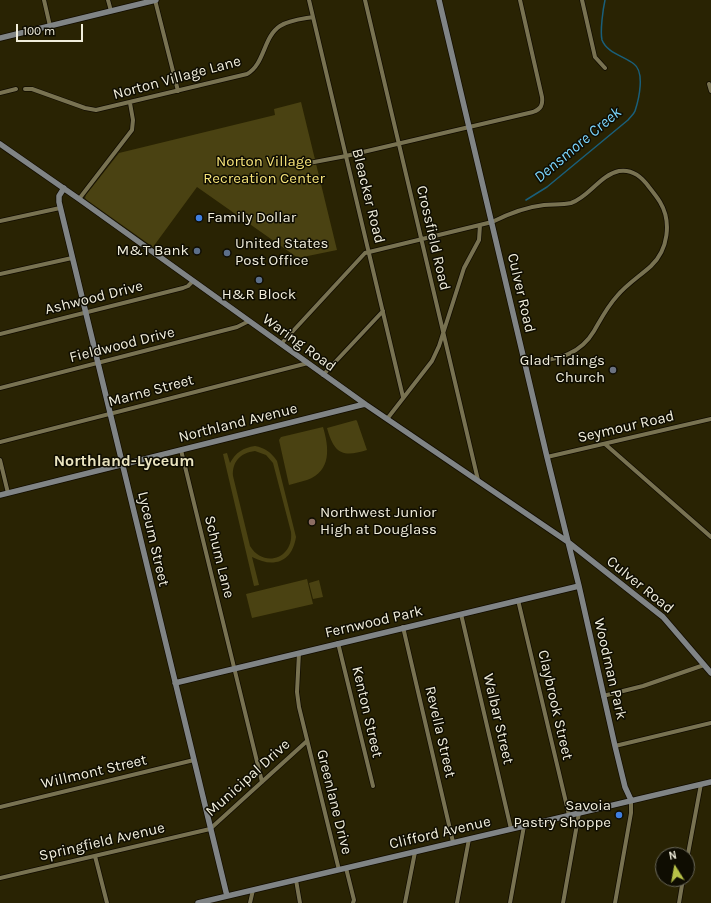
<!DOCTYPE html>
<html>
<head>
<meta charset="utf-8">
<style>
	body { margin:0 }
	#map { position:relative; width:711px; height:903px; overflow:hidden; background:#292303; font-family:Karla,sans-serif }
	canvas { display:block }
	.north { position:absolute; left:655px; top:847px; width:40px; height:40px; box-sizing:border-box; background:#0f0d02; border:1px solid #696759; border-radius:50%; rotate:349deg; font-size:11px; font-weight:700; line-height:16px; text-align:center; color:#f1eedc }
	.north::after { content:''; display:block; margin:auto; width:14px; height:18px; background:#b7c148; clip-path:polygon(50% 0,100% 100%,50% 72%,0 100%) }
	.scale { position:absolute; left:16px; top:24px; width:67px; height:18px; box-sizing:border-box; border:2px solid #f1eedc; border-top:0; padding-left:5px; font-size:12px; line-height:14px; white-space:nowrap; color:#f1eedc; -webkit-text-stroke:3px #0f0d02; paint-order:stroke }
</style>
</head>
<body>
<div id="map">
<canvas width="711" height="903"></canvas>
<div class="north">N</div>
<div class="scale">100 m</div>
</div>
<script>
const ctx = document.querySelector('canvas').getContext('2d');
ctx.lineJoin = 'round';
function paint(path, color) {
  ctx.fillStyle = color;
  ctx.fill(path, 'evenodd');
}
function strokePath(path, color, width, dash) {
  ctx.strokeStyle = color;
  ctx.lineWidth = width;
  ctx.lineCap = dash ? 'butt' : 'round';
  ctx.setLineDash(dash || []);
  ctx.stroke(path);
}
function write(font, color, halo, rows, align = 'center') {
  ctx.font = font + ' Karla,sans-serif';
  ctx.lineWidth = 3;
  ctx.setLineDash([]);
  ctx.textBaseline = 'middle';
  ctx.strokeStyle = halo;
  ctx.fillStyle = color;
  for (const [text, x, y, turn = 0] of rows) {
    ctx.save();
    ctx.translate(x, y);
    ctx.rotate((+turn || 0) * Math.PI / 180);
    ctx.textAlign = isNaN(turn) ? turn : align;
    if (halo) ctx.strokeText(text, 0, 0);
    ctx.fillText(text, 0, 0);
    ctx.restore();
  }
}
const green = new Path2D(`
	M301,102L337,250L298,258L197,187L153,247L87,200L85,198L86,195L119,153L275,115L274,109Z
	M356,420L357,421L367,450C342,458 334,453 327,428Z
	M323,427C329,447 332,471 307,480C301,482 295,483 289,485L279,440L281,437Z
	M255,446C265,448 271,452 277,461L296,537C292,563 273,568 252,557L259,585L254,586L223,454L227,453L230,463C236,452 243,448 255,446ZM255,451L266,455L273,463L291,532C294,558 264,569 250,546L233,476C232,462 240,453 255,451Z
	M307,579L313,604L252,618L246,594Z
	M319,580L323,597L313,599L309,583Z`);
const stream = new Path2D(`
	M526,200L547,187L628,120C630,117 634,114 635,111C639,99 645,72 634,64C624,56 607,53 602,40C600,31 603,9 605,0`);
const street = new Path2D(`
	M44,0L50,26
	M108,0L111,11
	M155,0L178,91
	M309,0L403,397
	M365,0L478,480
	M582,0L595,57L605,68
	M709,84L711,91
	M25,89H32L85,108L96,110L247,74C265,64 263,37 280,26C289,20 302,19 313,17
	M0,93L16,89
	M309,163L346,156L533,112C541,109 543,105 542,97L520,0
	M79,199L132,130L133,120L130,103
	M0,221L60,208
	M0,274L72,258
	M0,334L183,288L188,286L193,281
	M281,344L365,253L492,222C508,214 526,207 544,205C553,204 562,205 571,203C589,197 600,175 619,171C632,169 642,177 649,187C653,192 657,197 660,202C672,222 668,250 651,266C640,276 627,284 617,296C607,307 601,319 594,331C578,358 553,359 526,364
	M323,375L383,311
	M0,388L237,327L249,321
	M387,419L432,361L439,346L464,268L479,240L480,225
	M0,442L308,363
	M605,444L711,537
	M181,450L262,782
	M547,457L711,419
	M0,460L8,493
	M518,600L569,815
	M461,614L511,829
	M403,627L453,842
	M338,643L373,786
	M299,653L297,692L299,707L339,870
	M603,696L643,686L704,665
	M615,746L711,723
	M0,807L194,760
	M95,856L107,903
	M687,859L701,784
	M346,868L354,900L353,903
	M0,878L210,829L307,741
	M296,880L300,903
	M250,903L253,890
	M405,903L415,852
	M457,903L469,839
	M510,903L524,826
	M563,903L579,813
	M615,903L631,813V800
	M679,903L683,879`);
const secondary = new Path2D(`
	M439,0L547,457L579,586L615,746L625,787L631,800
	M0,38L156,0
	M0,144L79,199L365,404L568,542L663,617L711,673
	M64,188L59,196V202L227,896
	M0,495L365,404
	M175,683L579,586
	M198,903L711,782`);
const markers = [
	[199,218,4,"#3f7fe0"],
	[197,251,4,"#5c6f8a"],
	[227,253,4,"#5c6f8a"],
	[259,280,4,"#5c6f8a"],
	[613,370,4,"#6b7280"],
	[312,522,4,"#8d6e63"],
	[619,815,4,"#3f7fe0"]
];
const streetNames = [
	["Norton Village Lane",177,78,-15],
	["Bleacker Road",368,196,76],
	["Crossfield Road",433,238,77],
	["Culver Road",521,293,77],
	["Ashwood Drive",94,298,-14],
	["Waring Road",299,343,36],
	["Fieldwood Drive",122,345,-14],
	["Marne Street",151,391,-15],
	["Northland Avenue",238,423,-14],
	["Seymour Road",626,427,-13],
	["Lyceum Street",153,539,77],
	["Schum Lane",219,557,76],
	["Culver Road",640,585,39],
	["Fernwood Park",374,622,-13],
	["Woodman Park",610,669,77],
	["Claybrook Street",555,705,77],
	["Kenton Street",367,712,77],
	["Walbar Street",498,719,77],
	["Revella Street",440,732,77],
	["Willmont Street",94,772,-13],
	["Municipal Drive",248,778,-42],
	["Greenlane Drive",334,802,76],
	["Clifford Avenue",440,833,-13],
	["Springfield Avenue",102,842,-13]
];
const parkNames = [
	["Norton Village",264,162],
	["Recreation Center",264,179]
];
const poiNames = [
	["Family Dollar",207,218],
	["United States",235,244],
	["Post Office",235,261],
	["M&T Bank",189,251,"right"],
	["H&R Block",259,295,"center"],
	["Glad Tidings",605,361,"right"],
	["Church",605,378,"right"],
	["Northwest Junior",320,513],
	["High at Douglass",320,530],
	["Savoia",611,806,"right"],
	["Pastry Shoppe",611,823,"right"]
];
const waterNames = [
	["Densmore Creek",578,145,-40]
];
const neighbourhoodNames = [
	["Northland-Lyceum",124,461]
];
paint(green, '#4a4212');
strokePath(stream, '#1a5f7a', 1.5);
strokePath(street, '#110c00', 5.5);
strokePath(secondary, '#110c00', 7);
strokePath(street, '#787251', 4);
strokePath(secondary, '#808485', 5.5);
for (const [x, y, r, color] of markers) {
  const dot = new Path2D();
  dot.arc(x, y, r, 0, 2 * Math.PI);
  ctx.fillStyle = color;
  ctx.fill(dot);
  strokePath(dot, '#0f0d02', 1.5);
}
write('15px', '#f1eedc', '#0f0d02', streetNames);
write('15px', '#f7e47a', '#0f0d02', parkNames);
write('15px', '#f1eedc', '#0f0d02', poiNames, 'left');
write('italic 16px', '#7bd5fd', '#0f0d02', waterNames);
write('bold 16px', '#ebe5c0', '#0f0d02', neighbourhoodNames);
</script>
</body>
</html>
